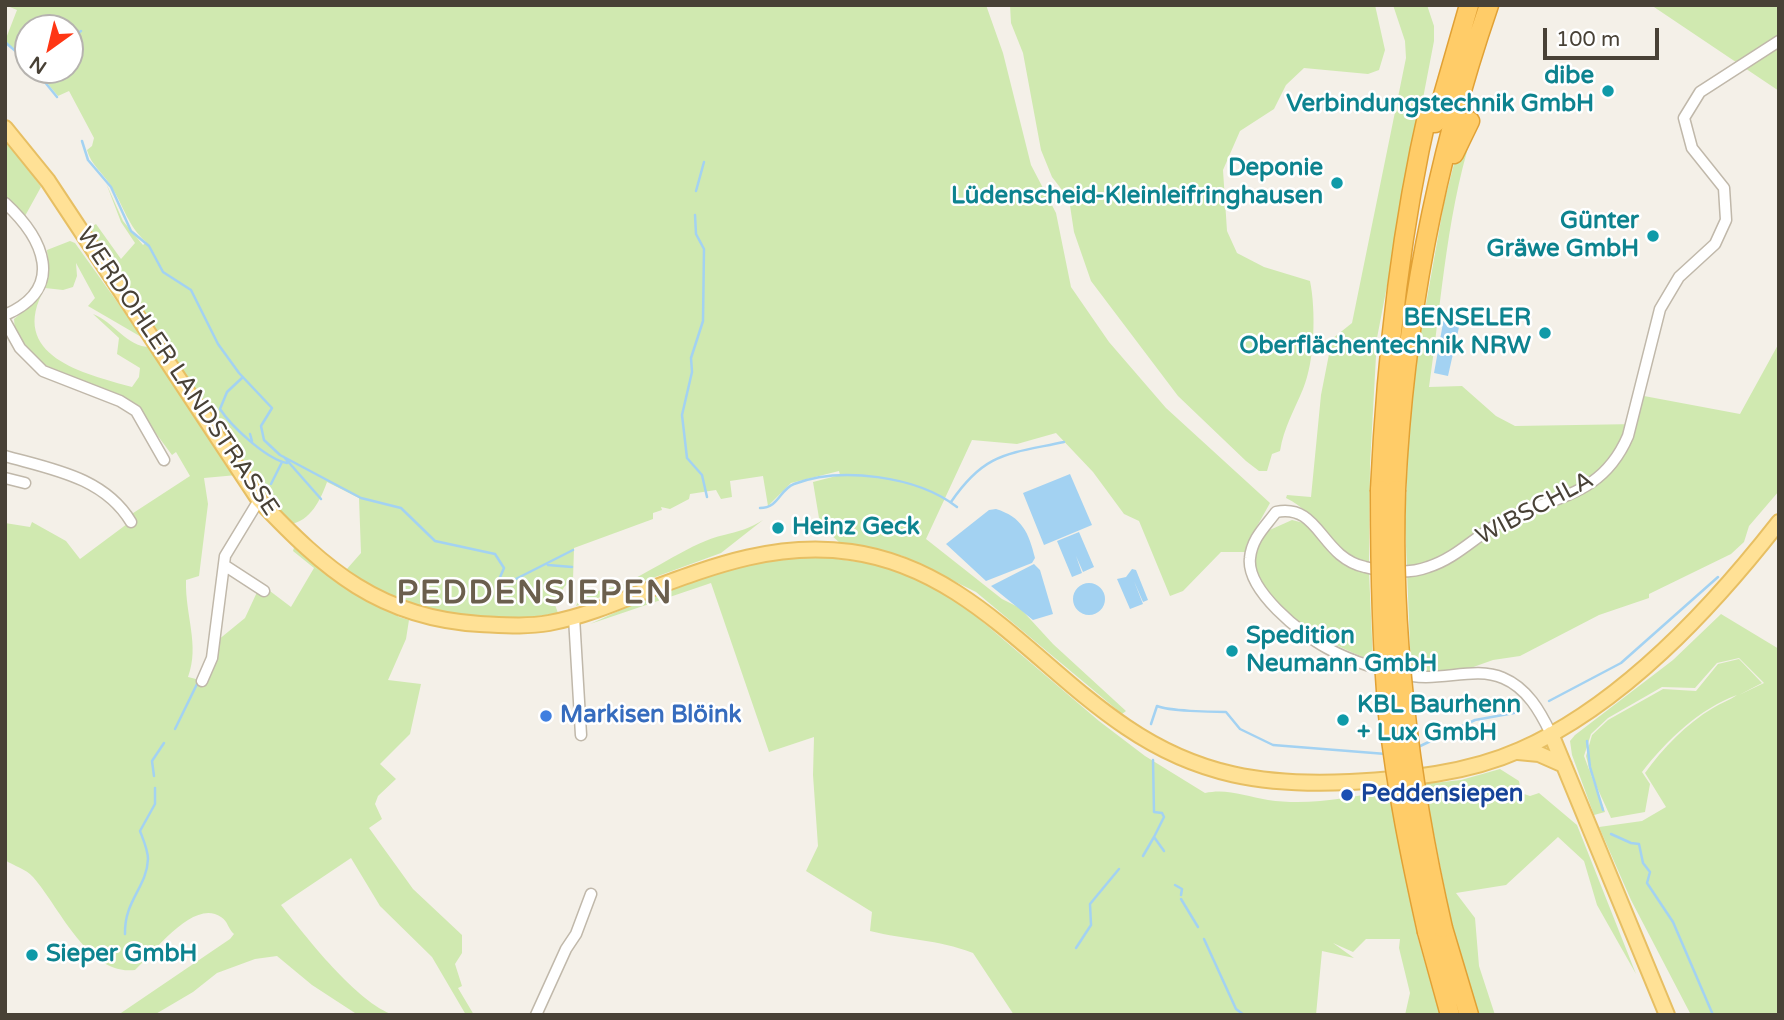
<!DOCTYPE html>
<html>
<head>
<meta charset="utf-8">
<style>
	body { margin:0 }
	#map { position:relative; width:1784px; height:1020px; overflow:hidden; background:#f4f0e8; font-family:"Varela Round",sans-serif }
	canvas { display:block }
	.frame { position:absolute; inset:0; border:7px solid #484136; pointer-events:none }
	.north { position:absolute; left:14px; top:14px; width:70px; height:70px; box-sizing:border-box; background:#fff; border:2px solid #b6b3af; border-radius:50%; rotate:214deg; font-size:19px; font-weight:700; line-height:28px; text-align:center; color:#484136 }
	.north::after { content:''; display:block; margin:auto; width:24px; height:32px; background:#ff3614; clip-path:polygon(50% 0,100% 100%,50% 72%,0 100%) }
	.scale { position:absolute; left:1543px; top:28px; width:116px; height:32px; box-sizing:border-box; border:4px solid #484136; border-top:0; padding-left:9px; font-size:21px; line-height:24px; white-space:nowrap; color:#484136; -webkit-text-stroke:5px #fff; paint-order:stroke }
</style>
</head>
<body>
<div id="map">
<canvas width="1784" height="1020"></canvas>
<div class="frame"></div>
<div class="north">N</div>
<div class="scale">100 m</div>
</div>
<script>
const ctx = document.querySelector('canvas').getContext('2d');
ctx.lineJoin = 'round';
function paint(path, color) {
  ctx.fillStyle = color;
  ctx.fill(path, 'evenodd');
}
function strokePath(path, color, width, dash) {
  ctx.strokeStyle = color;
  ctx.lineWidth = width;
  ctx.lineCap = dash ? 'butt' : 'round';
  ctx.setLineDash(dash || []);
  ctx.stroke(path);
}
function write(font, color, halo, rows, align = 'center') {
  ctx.font = font + ' "Varela Round",sans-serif';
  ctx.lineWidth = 5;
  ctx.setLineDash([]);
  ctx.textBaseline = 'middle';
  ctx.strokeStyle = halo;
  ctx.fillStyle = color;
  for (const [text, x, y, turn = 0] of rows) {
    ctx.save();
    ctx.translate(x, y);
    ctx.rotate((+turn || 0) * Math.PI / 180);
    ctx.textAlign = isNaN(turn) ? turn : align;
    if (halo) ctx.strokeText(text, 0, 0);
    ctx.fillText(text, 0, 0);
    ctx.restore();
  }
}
const green = new Path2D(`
	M5,5H986L1003,53L1031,165L1056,213L1071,287L1109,342L1166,408L1270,503L1246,546L1247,552H1221L1183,591L1170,596L1139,521L1124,514L1093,472L1056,433L1017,444L972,440L926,539L1002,599L1020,608L1053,644L1126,711L1122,714L976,592L903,556L840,543L830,534L812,529L819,518L813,482L840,475L839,471L791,483L768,506L763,476L730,481L732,497L721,499L716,490L690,494L689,499L670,509L661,507L662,510L653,513V519L574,548L573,580L565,586L554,602L558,613C488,626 403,614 346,570L361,553L359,498L327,482C321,499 310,522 290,524L269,502L257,482L253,481L88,229L96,224L121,259L135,243L121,222L106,183L123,221L143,245L146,242C128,226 124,207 111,186C103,173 91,165 87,150L92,146L94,138L69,91L58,96L36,70H70V28H28V60L5,41L17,10Z
	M1010,5H1375L1385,50L1379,70L1368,74L1304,68L1286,85L1274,109L1240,131L1223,170L1227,231L1237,253L1264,267L1310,281C1316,310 1315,361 1303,389C1294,411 1284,427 1280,451L1272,454L1267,471H1259L1246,461L1178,396L1091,281L1074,232L1069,199L1052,177L1041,150L1023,53L1011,23Z
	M1393,5H1427L1434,26V41L1377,338L1370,465L1369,564C1331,556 1320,514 1286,498L1287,495L1311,497L1321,395L1332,339L1352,323L1406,58L1405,41Z
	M1651,5H1779V91Z
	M1477,120C1447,204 1442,299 1429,387L1462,386L1496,416L1515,426L1637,424L1644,396L1740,414L1779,343V491L1749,526L1744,542L1731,554L1649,594V598L1599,615L1520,656L1493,660L1465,670L1441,674L1411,671L1405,521L1411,388L1444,203L1456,156Z
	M5,134L34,168L32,174L41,187L25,216L5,195Z
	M70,241L75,243L143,338L88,306L95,298L76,263L77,276L73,287L63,290L45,288C6,356 85,374 132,387L139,377L140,368L117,354L119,338L93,314C114,322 127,347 150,347L237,475L204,478L208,504L199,576L186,580C185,616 200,645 188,677L200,680L212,645L245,618L258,590L266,588L291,607L314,568L293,551L295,544L399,617L409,620L406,639L388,680L421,684L410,734L380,764L396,779L378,796L375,804L382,819L369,828L413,889L462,935V953L455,964L462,986L458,988L474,1015H466L432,957L380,906L351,858L281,905C306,937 357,1003 394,1015H358L312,985L277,956L255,959L217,973L193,992L154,1015H118L230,939L234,934C228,929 228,921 221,917C193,898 153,954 135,970C88,976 59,906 33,877C26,869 14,866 5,860V523L30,527L32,522L66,541L80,559L127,524L124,519L190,476L176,452L172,455L134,404L40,363L15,332L14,319C38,300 51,283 47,250Z
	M763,520L721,553L576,606C583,591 608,590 623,584C653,571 692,542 724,535C737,532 751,528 763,520Z
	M1292,520L1308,524C1329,545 1336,567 1369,572L1373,661C1334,646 1267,614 1255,570C1251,557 1259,544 1263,533Z
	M814,556L882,565L950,594L1099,721L1145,756L1205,793C1226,788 1246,796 1268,800C1308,806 1349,798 1388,790L1417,935L1440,1015H1405L1410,993L1399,948L1400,939H1366L1353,952L1333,943L1354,958L1322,951L1316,1015H1014L973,953C937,939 906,940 870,931L872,912L806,871L818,846L813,775L814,737L769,752L711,583L590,624C644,600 701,570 760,560C778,557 796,557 814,556Z
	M1721,614L1779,649V1015H1691L1631,900L1599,827L1642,821L1666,807L1645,773C1663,748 1686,724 1713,708C1721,703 1730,700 1737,695C1699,709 1667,740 1642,772L1650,784L1645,812L1611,818L1590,772L1586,756L1592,735L1608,720L1663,689L1696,691L1718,664L1739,659L1762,683L1739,695L1764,683L1739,658L1717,663L1695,688L1662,687L1608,718L1591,734L1584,756L1605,812L1594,815L1572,755L1570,741L1575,735L1673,660Z
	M1500,769L1519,781L1521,793L1530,796L1539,793L1577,825L1636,974L1597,905L1584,861L1558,837L1506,885L1456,893L1475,918L1479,966L1495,1015H1479L1452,925L1424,784L1461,780Z`);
const water = new Path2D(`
	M1445,312L1462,314L1448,376L1434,373Z
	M1070,474L1092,525L1044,545L1023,493Z
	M996,509C1022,517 1029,533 1035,558L1032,563L986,581L946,544L989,510Z
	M1079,532L1094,567L1083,572L1076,556L1082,573L1072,577L1057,541Z
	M1034,564L1040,570L1053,614L1033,620L991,586Z
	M1132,569L1136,570L1148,600L1143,602L1134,581L1143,604L1130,609L1117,579L1126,577Z
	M1073 599a16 16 0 1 1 32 0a16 16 0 1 1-32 0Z`);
const stream = new Path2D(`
	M70,39L81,31
	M5,42L28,62
	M35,70L57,97
	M82,141L88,160L111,187L131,231L149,246L163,272L191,290L218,344L239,373L272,408L261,426L264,440L280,455L361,498L401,508L435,541L495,554L504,568L498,582L502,586L573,550
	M696,191L704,162
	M695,215L696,234L704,249L703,321L691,358L692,372L682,415L687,458L702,475L707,497
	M243,377L227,392L220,409C231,426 266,459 287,463
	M250,434L252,441
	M284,457L321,499
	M271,484L282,462
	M951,502C985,452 1008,454 1064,442
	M760,508C779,508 779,490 794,484C840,466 917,476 957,507
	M548,565L572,567
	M1549,701L1621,663L1718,577
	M1151,724L1157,706C1169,711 1210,712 1226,712L1240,729L1273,745L1386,754
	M175,729L198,682
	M1587,741L1590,767L1603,810
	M1416,748L1475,720L1514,713
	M1153,760L1154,812L1162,813L1164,817L1154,837L1164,851
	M154,776L152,761L164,743
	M1611,834L1631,843L1639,844L1643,863L1650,872L1647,883L1673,922L1713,1015
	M1143,856L1154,837
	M1175,885L1182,889L1181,895
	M1181,899L1198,927
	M125,934C124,901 147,887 148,859C148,850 143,839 140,831L155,804V788
	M1204,939L1236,1009L1244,1015
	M1076,948L1091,925L1090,904L1119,869`);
const minor = new Path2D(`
	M5,203C43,238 67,288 5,315
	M5,321L20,348L43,371L120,401L136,411L164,460
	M5,456C51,469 104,477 131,522
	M5,478L25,483
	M224,565L264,591
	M574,617L581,735
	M202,681L212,658L225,556L259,500
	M1551,734C1540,711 1527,688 1503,678C1476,666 1443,681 1413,676C1385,672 1352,662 1327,648C1301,634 1246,590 1250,558C1252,538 1265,527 1276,512C1320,503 1320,557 1365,567C1384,572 1410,574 1428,567C1454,559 1473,539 1496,525C1548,495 1600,501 1628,436L1660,309L1679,277L1715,244L1726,220L1724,188L1692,148L1684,118L1700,92L1779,41
	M536,1015L566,949L576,934L591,894`);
const primary = new Path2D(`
	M5,128L48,181L259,500C325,570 380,618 480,624C503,625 526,627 549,623C581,617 611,605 640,593C710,567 775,541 851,552C967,568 1035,666 1126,727C1198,776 1265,786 1350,782C1407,779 1466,774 1520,750C1622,705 1711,609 1779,522
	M1551,734L1667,1015
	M1518,752L1539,754L1564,765`);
const motorway = new Path2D(`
	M1435,123L1469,5
	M1454,154L1470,121
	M1380,490C1386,362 1400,232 1429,107
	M1396,490C1404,325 1435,162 1489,5
	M1443,928L1469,1015
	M1427,932L1450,1015`);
const motorwayBridge = new Path2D(`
	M1380,490C1380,565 1381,640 1388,715C1396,788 1411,860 1427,932
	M1396,490C1391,638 1410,784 1443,928`);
const markers = [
	[1608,91,7,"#0f9aa8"],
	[1337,183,7,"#0f9aa8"],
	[1653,236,7,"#0f9aa8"],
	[1545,333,7,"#0f9aa8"],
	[778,528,7,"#0f9aa8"],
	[1232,651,7,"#0f9aa8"],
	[546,716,7,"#3f7fe0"],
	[1343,720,7,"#0f9aa8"],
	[1347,795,7,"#1a4fb4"],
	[32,955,7,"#0f9aa8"]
];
const cultureNames = [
	["dibe",1594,77],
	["Verbindungstechnik GmbH",1594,105],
	["Deponie",1323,169],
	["Lüdenscheid-Kleinleifringhausen",1323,197],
	["Günter",1639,222],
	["Gräwe GmbH",1639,250],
	["BENSELER",1531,319],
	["Oberflächentechnik NRW",1531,347],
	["Heinz Geck",792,528,"left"],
	["Spedition",1246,637,"left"],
	["Neumann GmbH",1246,665,"left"],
	["KBL Baurhenn",1357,706,"left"],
	["+ Lux GmbH",1357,734,"left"],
	["Sieper GmbH",46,955,"left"]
];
const streetNames = [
	["WERDOHLER LANDSTRASSE",177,372,56],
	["WIBSCHLA",1535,509,-28]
];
const shopNames = [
	["Markisen Blöink",560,716]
];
const transitNames = [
	["Peddensiepen",1361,795]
];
const districtNames = [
	["PEDDENSIEPEN",535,595]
];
paint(green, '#d0e9b0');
paint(water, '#a3d2f2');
strokePath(stream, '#a3d2f2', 2.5);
strokePath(minor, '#c0b8aa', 13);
strokePath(primary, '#e7bf63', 18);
strokePath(motorway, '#e1a135', 21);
strokePath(minor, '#fff', 10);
strokePath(primary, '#ffe196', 14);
strokePath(motorway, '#ffcc68', 18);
strokePath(motorwayBridge, '#e1a135', 21, []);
strokePath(motorwayBridge, '#ffcc68', 18);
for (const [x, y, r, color] of markers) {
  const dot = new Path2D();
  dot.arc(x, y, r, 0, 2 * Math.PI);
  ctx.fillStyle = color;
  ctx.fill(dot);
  strokePath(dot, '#fff', 2.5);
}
write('bold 24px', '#0d838f', '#fff', cultureNames, 'right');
write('24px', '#484136', '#fff', streetNames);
write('bold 24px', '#366cbe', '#fff', shopNames, 'left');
write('bold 24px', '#164399', '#fff', transitNames, 'left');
ctx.letterSpacing = '2px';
write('bold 32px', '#6b5f4d', '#fff', districtNames);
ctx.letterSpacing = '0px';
</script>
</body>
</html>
